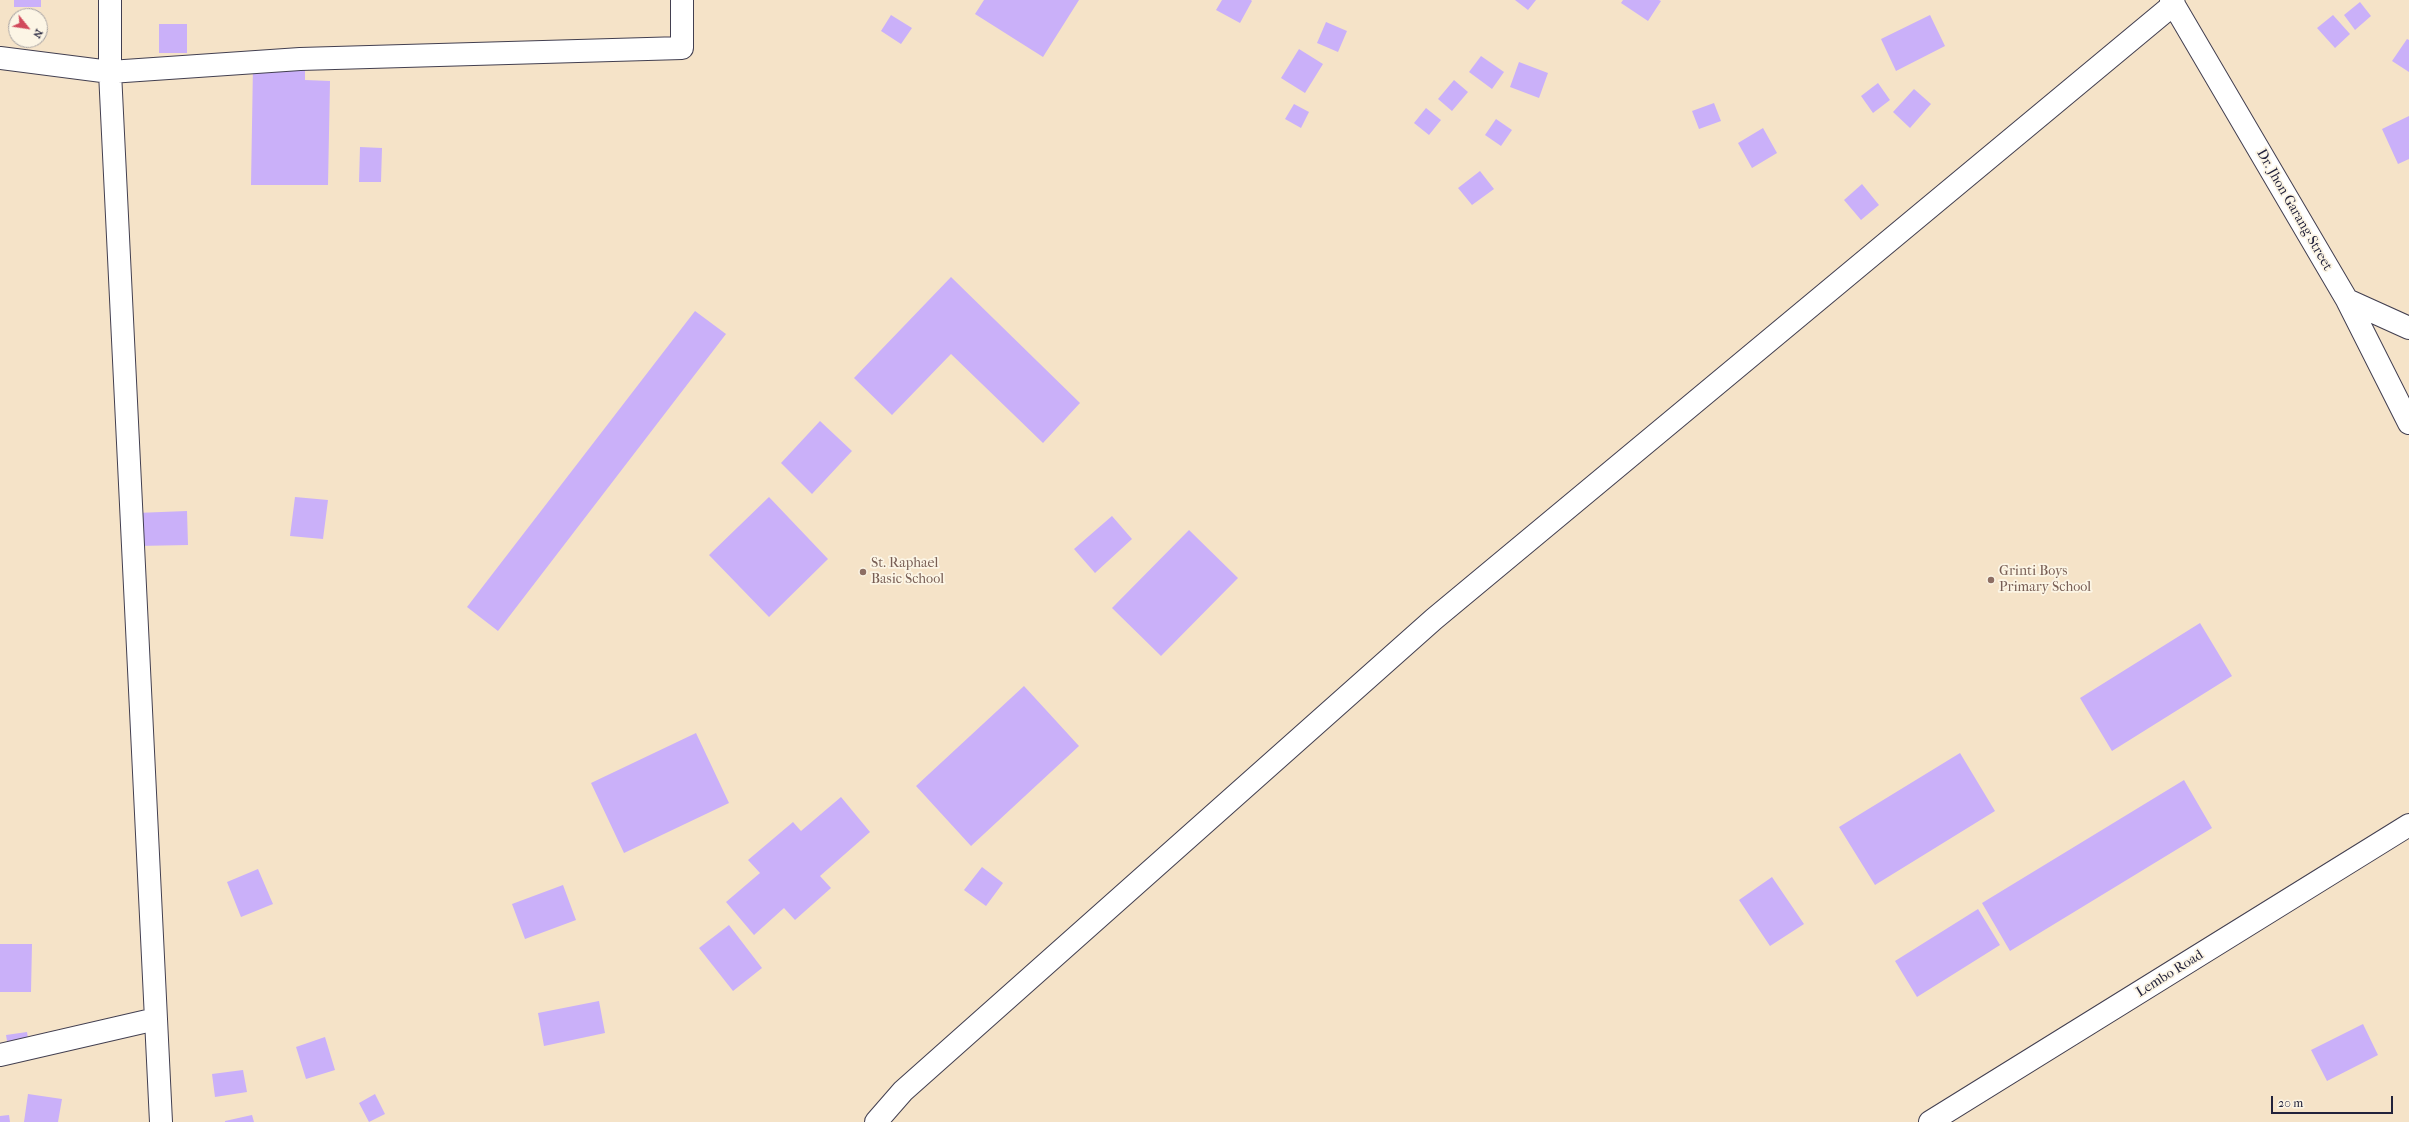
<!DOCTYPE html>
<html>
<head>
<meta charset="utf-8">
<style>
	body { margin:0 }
	#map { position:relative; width:2409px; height:1122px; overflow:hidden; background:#f5e3c8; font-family:"IM FELL French Canon",serif }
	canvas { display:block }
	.north { position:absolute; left:8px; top:8px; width:40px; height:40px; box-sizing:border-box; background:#fcf5e5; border:1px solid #a5a1a1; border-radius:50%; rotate:120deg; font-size:11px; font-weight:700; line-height:16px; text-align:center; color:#22223b }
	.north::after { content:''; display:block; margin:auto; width:14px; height:18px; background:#d1495b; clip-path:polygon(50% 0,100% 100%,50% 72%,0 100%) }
	.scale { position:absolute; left:2271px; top:1096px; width:122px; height:18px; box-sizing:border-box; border:2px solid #22223b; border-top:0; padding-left:5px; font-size:12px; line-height:14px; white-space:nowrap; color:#22223b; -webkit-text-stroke:3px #fcf5e5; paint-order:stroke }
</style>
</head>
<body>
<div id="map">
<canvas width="2409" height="1122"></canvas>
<div class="north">N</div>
<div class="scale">20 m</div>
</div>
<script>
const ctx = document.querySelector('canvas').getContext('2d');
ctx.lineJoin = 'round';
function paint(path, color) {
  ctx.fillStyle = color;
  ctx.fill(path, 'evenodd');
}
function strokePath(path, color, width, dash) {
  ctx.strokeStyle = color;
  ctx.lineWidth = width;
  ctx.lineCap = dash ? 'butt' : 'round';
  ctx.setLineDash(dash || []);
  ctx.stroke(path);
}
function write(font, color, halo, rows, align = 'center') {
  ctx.font = font + ' "IM FELL French Canon",serif';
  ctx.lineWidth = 3.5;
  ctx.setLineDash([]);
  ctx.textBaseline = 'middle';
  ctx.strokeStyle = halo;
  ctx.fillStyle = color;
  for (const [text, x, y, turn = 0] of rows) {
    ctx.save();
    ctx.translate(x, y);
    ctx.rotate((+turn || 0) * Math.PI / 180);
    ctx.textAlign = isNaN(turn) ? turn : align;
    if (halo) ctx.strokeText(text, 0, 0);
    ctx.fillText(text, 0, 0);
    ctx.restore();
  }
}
const building = new Path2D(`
	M14,0H41V7H14Z
	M984,0H1079L1043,57L975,14Z
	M1222,0H1251L1252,1L1240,23L1216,10Z
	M1515,0H1536L1528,10Z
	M1623,0H1659L1661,1L1648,21L1621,3Z
	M2360,2L2371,16L2355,30L2344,15Z
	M891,15L912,28L901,44L881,31Z
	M1930,15L1945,46L1896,71L1881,39Z
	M2333,15L2350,34L2335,48L2317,28Z
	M1326,22L1347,31L1338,52L1317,43Z
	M159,24H187V53H159Z
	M2407,39L2409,40V72L2392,61Z
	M1299,49L1323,64L1305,93L1281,78Z
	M1481,56L1504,72L1492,89L1469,72Z
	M1519,62L1548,73L1539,98L1510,87Z
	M253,65L305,66V80L330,81L328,185H251Z
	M1454,80L1468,92L1452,111L1438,99Z
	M1878,83L1890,100L1873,113L1861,96Z
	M1914,89L1931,104L1910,128L1893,112Z
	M1714,103L1721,121L1699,129L1692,111Z
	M1294,104L1309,112L1301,128L1285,119Z
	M1426,108L1441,120L1429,135L1414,123Z
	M2409,116V159L2398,164L2382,129Z
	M1496,119L1512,130L1501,146L1485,135Z
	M1763,128L1777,153L1752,168L1738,143Z
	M360,147L382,148L381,182H359Z
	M1480,171L1494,189L1472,205L1458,188Z
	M1862,184L1879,205L1861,220L1844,200Z
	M951,277L1080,403L1043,443L951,354L892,415L854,378Z
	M695,311L726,334L498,631L467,607Z
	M820,421L852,451L812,494L781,463Z
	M295,497L328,500L323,539L290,536Z
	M769,497L828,559L769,617L709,555Z
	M187,511L188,545L137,546L136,513Z
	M1112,516L1132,539L1095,573L1074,549Z
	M1189,530L1238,578L1161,656L1112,608Z
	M2200,623L2232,676L2112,751L2080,698Z
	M1024,686L1079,746L971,846L916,786Z
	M696,733L729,803L624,853L591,783Z
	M1960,753L1995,811L1875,885L1839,827Z
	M2184,780L2212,828L2010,951L1982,903Z
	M841,797L870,832L820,876L831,888L795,920L784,908L754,935L726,902L760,873L748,860L793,822L801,831Z
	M982,867L1003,883L986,906L964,890Z
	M258,869L273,904L241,917L227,882Z
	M1772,877L1804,924L1770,946L1739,900Z
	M563,885L576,920L525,939L512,904Z
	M1978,909L2000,945L1917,997L1895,961Z
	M729,925L762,968L733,991L699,948Z
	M0,944H32L31,992H0Z
	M599,1001L605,1033L544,1046L538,1013Z
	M2363,1024L2378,1055L2327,1081L2311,1050Z
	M27,1032L29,1044L8,1047L6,1035Z
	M325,1037L335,1070L306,1079L296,1047Z
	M243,1070L247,1092L215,1097L212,1074Z
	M28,1094L62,1099L58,1122H24Z
	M375,1094L385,1114L369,1122L359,1103Z
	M9,1115L10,1122H0V1116Z
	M252,1115L254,1122H225V1121Z`);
const minor = new Path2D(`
	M110,0V72L161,1122
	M2171,0L2347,300L2409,423
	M0,58L110,72L300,59L682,48V0
	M2347,300L2409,328
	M0,1055L156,1019
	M876,1122L903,1091L1434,619L2174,4
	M1930,1122L2409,825`);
const markers = [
	[863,572,4,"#8d6e63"],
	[1991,580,4,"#8d6e63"]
];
const streetNames = [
	["Dr. Jhon Garang Street",2294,210,60],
	["Lembo Road",2170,974,-32]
];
const educationNames = [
	["St. Raphael",871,564],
	["Basic School",871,580],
	["Grinti Boys",1999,572],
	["Primary School",1999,588]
];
paint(building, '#cab0f9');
strokePath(minor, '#423f50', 24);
strokePath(minor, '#fff', 22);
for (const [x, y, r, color] of markers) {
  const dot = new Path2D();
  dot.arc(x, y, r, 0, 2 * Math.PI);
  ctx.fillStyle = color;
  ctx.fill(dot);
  strokePath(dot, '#fcf5e5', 1.5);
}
write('14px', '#22223b', '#fcf5e5', streetNames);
write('14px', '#785e54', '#fcf5e5', educationNames, 'left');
</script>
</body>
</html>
